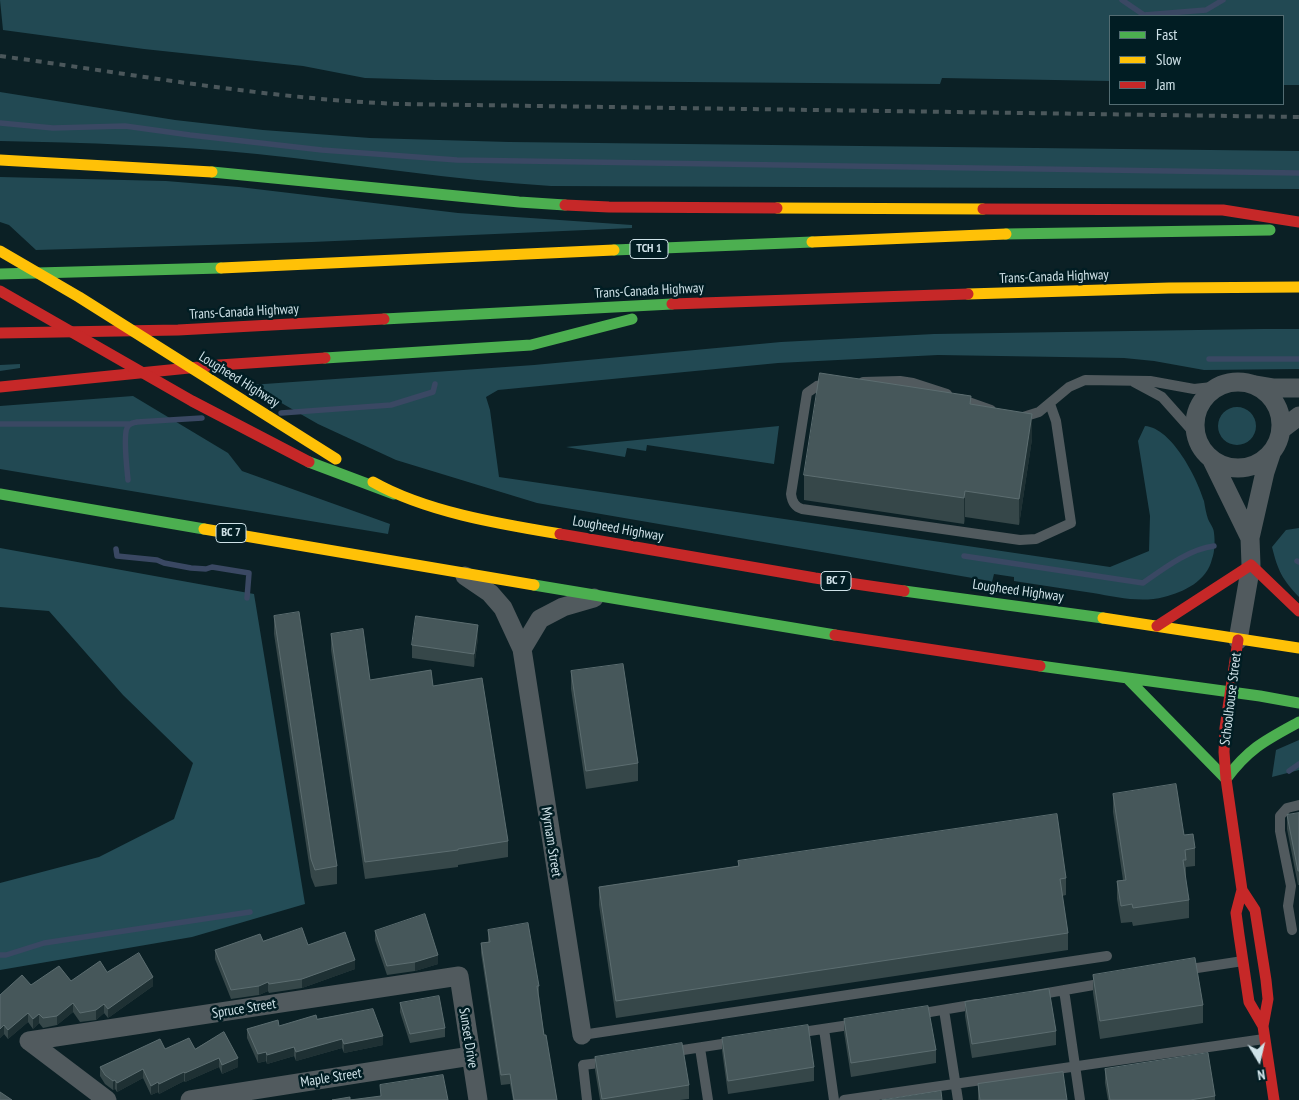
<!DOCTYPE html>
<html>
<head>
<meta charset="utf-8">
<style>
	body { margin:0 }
	#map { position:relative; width:1299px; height:1100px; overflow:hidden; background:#0b2025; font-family:"PT Sans Narrow",sans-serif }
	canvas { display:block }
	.legend { position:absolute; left:1109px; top:15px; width:175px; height:90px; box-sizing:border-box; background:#011d23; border:1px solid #536c72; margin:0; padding:6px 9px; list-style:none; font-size:15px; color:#cfe2e8 }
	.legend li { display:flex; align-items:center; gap:10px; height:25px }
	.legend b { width:25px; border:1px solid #536c72 }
	.north { position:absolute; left:1234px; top:1035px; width:50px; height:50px; -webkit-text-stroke:4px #011d23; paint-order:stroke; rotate:171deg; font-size:14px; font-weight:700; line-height:20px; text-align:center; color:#cfe2e8 }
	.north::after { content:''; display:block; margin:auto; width:18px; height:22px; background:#cfe2e8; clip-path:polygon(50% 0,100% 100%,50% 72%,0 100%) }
</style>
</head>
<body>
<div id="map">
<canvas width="1299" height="1100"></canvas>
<ul class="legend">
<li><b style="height:6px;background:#4caf50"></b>Fast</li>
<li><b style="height:6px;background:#ffc107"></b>Slow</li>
<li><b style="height:6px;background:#c62828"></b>Jam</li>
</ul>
<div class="north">N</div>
</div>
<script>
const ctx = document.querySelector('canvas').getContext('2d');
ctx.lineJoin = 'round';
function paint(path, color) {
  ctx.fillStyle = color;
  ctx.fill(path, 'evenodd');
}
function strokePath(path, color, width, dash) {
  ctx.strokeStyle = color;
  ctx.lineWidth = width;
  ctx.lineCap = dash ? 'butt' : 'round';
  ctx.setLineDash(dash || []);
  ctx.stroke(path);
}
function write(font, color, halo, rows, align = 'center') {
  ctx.font = font + ' "PT Sans Narrow",sans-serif';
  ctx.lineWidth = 5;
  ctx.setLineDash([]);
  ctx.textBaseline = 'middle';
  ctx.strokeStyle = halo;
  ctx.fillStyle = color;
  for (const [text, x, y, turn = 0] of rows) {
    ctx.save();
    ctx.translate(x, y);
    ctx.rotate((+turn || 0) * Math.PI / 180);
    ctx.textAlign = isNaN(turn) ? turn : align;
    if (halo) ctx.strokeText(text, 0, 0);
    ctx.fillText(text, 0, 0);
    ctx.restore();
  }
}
const green = new Path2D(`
	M0,0H1299V85H1283V16H1110V81L942,78L940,84L435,80L365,78L303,66L144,49L3,30Z
	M0,92L175,120L263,130L370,138L509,142L1299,151V189L551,186C453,180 355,164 257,154C172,145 86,143 0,141Z
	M0,177L166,181L239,187L458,213L632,225V228L312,242L36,250L9,225L0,222Z
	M1263,329H1299V369L1204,370L1154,361L1124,358L938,355L778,363L498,390L486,397L490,410L499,477L1110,567L1149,551L1150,516L1138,441L1145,426C1172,428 1197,478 1204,501C1205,507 1206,513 1208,519C1210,524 1214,528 1214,533C1215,541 1215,551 1212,559C1207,581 1184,592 1164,597C1141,603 1116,597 1093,593C1066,589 1040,585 1014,581V577L994,574L992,582L990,581L537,503L396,460L318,424L250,385L534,365L781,342L934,334Z
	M20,364V368L0,371V365Z
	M133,396L228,453L242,471L390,524L388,534L0,469V406Z
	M1218 426a19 19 0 1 1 38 0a19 19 0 1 1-38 0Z
	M779,426L774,464L647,445L646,451L627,448L625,457L566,447Z
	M1299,528V597C1282,579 1278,571 1272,547L1286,530Z
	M1299,740V770L1272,777L1276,750Z`);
const forest = new Path2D(`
	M0,548L254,594L305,904L192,937L0,970V883L99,857L174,819L193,763L123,695L49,611L0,607Z`);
const stream = new Path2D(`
	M1122,0L1144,15L1206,10L1223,0
	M0,123L53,128L125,126L190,135L322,150L457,160L1299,173
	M1209,359H1299
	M281,413L391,405L433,392L435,384
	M0,424H130
	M128,480C127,469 123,437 127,428C129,423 133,423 137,422L202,418
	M116,549L117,556L157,560L164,563L191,568L206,569L212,567L249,573L247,598
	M964,556L1143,583C1163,569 1189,549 1214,546
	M1297,561L1299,562
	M1289,771L1299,764
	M0,955H6L44,943L250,912`);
const lane = new Path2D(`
	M863,382L900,381L913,383L947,394
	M1134,382L1162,397L1195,434
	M831,383L817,386L807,393L791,494C792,502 795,507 802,509L1020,540L1036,539L1071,523L1056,421L1050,404
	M960,399L991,410
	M1020,418L1039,412L1069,387L1085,380L1150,381L1194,389L1221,386
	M1292,930L1288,906L1291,886L1280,831V816L1287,808L1299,805
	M1184,970L1243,961
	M1064,990L1080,1100
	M1036,995L1105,983
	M944,1010L958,1100
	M918,1014L977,1004
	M824,1029L834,1100
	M796,1033L856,1024
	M582,1035L1107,956
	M700,1048L708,1100
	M670,1052L735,1042
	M587,1100L583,1065L607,1062
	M844,1100L1264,1039`);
const street = new Path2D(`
	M1195 425a43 43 0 1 1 86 0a43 43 0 1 1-86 0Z
	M1256,385L1274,388H1299
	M1282,429L1299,416
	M1212,460L1250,538
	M465,576L490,593L503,608L522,649L582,1035
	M1238,640L1251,565L1250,538L1265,472L1271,454
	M522,649L540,619L563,607L594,598
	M29,1041L459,976L478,1100
	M29,1041L107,1100
	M190,1100L471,1056`);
const fast = new Path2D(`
	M212,172L519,202L565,205
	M1006,234L1270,230
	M614,250L812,242
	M0,274L221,268
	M384,319L672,304
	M325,358L531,345L632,319
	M309,462L394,494
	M0,494L204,529
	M534,585L835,635
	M904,591L1103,618
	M1040,666L1260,696L1299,703
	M1128,679L1226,779C1249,748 1266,740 1299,722`);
const slow = new Path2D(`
	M0,160L212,172
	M777,208L983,209
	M812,242L1006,234
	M221,268L614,250
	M968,294L1169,288L1299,287
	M373,482C426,512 500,524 560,534
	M204,529L534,585
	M1103,618L1299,648`);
const jam = new Path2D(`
	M565,205L609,207L777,208
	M983,209L1223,210L1299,222
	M672,304L968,294
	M0,333L178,330L384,319
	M0,387L219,365L325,358
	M560,534L815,578L904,591
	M1157,626L1251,565L1299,611
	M835,635L1040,666
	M1238,640L1225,728L1224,752L1226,779L1242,890L1236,913L1239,935L1249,1002L1263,1026
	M1242,890L1255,910L1266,980L1268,999L1263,1026L1274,1100`);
const rail = new Path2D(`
	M0,56C134,74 266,99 401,104L1299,117`);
const slowBridge = new Path2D(`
	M0,251L79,297L336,459`);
const jamBridge = new Path2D(`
	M0,291L192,401L309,462`);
const wall = new Path2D(`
	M971,404L1032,439L1019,525L965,517L964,524L804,500V475Z
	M274,616L337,866V884L315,887L311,877L274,634Z
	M331,634L370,680L433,686L508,841V857L458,865V867L365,879L331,650Z
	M478,638L474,667L412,658V645Z
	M571,671L638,763V781L586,789L571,689Z
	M1113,794L1184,835L1195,848V866L1186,867V878H1185L1189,900V918L1133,926L1132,922L1121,923L1117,899V881L1123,880L1113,812Z
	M1299,813V885H1298L1287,829V815Z
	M738,861L1066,878V895L1062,896L1068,933V950L616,1018L599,905V887L738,866Z
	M488,930L539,986V995L544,1035L557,1100H513L510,1084L501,1085L481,953V943L488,942Z
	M375,931L438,964L415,971L387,975L375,940Z
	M263,941L308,945L355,969L302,988L269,993L268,991L259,995L231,999L215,959V950Z
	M107,972L153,986L108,1018L104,1013L96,1020L80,1022L73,1012L57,1025L43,1028L39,1023L33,1029L28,1022L8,1039L4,1034L0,1038V995L71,981Z
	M1093,975L1203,1005V1023L1100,1039L1093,993Z
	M965,1002L1056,1031V1045L972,1058L965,1016Z
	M400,1003L445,1028V1037L410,1043L400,1012Z
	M317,1019L383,1045L344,1053L342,1048L296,1061L294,1056L267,1064L266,1061L258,1063L247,1038V1029L279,1026Z
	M844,1019L936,1050V1063L851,1077L844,1032Z
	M224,1032L238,1067L222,1074L219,1067L185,1082L184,1081L159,1094L158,1092L151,1095L143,1078L117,1092L115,1089L113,1090L105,1084L100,1076V1067L165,1049H195Z
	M722,1038L814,1067V1081L728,1094L722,1051Z
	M595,1057L689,1085V1099L680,1100H600L595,1070Z
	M1105,1069L1215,1096V1100H1108L1105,1083Z
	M978,1084L1067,1100H978Z`);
const shadedWall = new Path2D(`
	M1032,414V439L1019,525V499Z
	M965,491V517L964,524V498Z
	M478,625V638L474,667V654Z
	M438,955V964L415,971V962Z
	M355,960V969L302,988V979Z
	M153,977V986L108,1018V1009Z
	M268,982V991L259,995V986Z
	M73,1003V1012L57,1025V1016Z
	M104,1004V1013L96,1020V1010Z
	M28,1013V1022L8,1039V1030Z
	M39,1014V1023L33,1029V1019Z
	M4,1025V1034L0,1038V1029Z
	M383,1036V1045L344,1053V1044Z
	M342,1039V1048L296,1061V1052Z
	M294,1047V1056L267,1064V1055Z
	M266,1052V1061L258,1063V1054Z
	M219,1058V1067L185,1082V1073Z
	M238,1058V1067L222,1074V1065Z
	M143,1069V1078L117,1092V1083Z
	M184,1072V1081L159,1094V1084Z
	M115,1080V1089L113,1090V1081Z
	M158,1082V1092L151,1095V1086Z`);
const building = new Path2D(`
	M820,373L971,396L970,404L1032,414L1019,499L965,491L964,498L804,475Z
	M299,612L337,866L315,870L311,859L274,616Z
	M416,616L478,625L474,654L412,645Z
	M363,629L370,680L431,670L433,686L482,678L508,841L458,849V850L365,862L331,634Z
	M623,664L638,763L586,771L571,671Z
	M1176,784L1184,835L1193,834L1195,848L1185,850L1186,860H1183L1189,900L1133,908L1132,904L1121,906L1117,881L1126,880L1113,794Z
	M1299,813V871H1298L1287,815Z
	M1057,814L1066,878L1060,879L1068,933L616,1001L599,887L739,866L738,861Z
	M425,914L438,955L415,962L387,966L375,931Z
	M528,923L539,986H537L544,1035H546L557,1100H514L510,1074L501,1075L481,943L490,942L488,930Z
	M302,928L308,945L345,932L355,960L302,979L269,984L268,982L259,986L231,990L215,950L260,934L263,941Z
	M139,953L153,977L108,1009L104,1004L96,1010L80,1013L73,1003L57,1016L43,1018L39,1014L33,1019L28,1013L8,1030L4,1025L0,1029V995L22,975L31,985L59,966L71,981L100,961L107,972Z
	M1195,958L1203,1005L1100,1021L1093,975Z
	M1049,989L1056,1031L972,1044L965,1002Z
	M439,996L445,1028L410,1034L400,1003Z
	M928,1006L936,1050L851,1063L844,1019Z
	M373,1009L383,1036L344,1044L342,1039L296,1052L294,1047L267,1055L266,1052L258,1054L247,1029L278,1020L279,1026L316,1015L317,1019Z
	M808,1025L814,1067L728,1081L722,1038Z
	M224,1032L238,1058L222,1065L219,1058L185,1073L184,1072L159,1084L158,1082L151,1086L143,1069L117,1083L115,1080L113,1081L105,1075L100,1067L160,1039L165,1049L189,1038L195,1049Z
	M682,1043L689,1085L602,1099L595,1057Z
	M1208,1053L1215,1096L1190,1100H1110L1105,1069Z
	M1063,1072L1067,1100H980L978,1084Z
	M443,1075L448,1100H332L350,1097V1100L381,1096L380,1085Z
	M941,1091L942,1100H882Z
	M0,1092L12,1100H0Z`);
const shields = [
	[649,249,38],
	[231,533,30],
	[836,581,30]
];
const shieldNames = [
	["TCH 1",649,249],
	["BC 7",231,533],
	["BC 7",836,581]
];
const streetNames = [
	["Trans-Canada Highway",1054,277,-2],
	["Trans-Canada Highway",649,291,-3],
	["Trans-Canada Highway",244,312,-3],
	["Lougheed Highway",239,380,32],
	["Lougheed Highway",618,529,10],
	["Lougheed Highway",1018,591,8],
	["Schoolhouse Street",1231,699,-83],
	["Myrnam Street",551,842,81],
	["Spruce Street",244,1009,-9],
	["Sunset Drive",468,1038,81],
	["Maple Street",331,1078,-9]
];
paint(green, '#224953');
paint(forest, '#244d57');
strokePath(stream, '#3a4863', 5.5);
strokePath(lane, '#515a5e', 10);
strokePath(street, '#515a5e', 19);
strokePath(fast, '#4caf50', 11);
strokePath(slow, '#ffc107', 11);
strokePath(jam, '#c62828', 11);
strokePath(rail, '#4b575b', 4, [6, 6]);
strokePath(slowBridge, '#ffc107', 11);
strokePath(jamBridge, '#c62828', 11);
paint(wall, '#364749');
paint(shadedWall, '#1e3033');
paint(building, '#46575a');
strokePath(building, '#5c6d70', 1);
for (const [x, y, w] of shields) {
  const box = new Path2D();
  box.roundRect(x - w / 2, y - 9.5, w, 19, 4);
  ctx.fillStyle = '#011d23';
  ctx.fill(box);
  strokePath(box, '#cfe2e8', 1);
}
write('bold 12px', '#cfe2e8', null, shieldNames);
write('14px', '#cfe2e8', '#011d23', streetNames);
</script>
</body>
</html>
